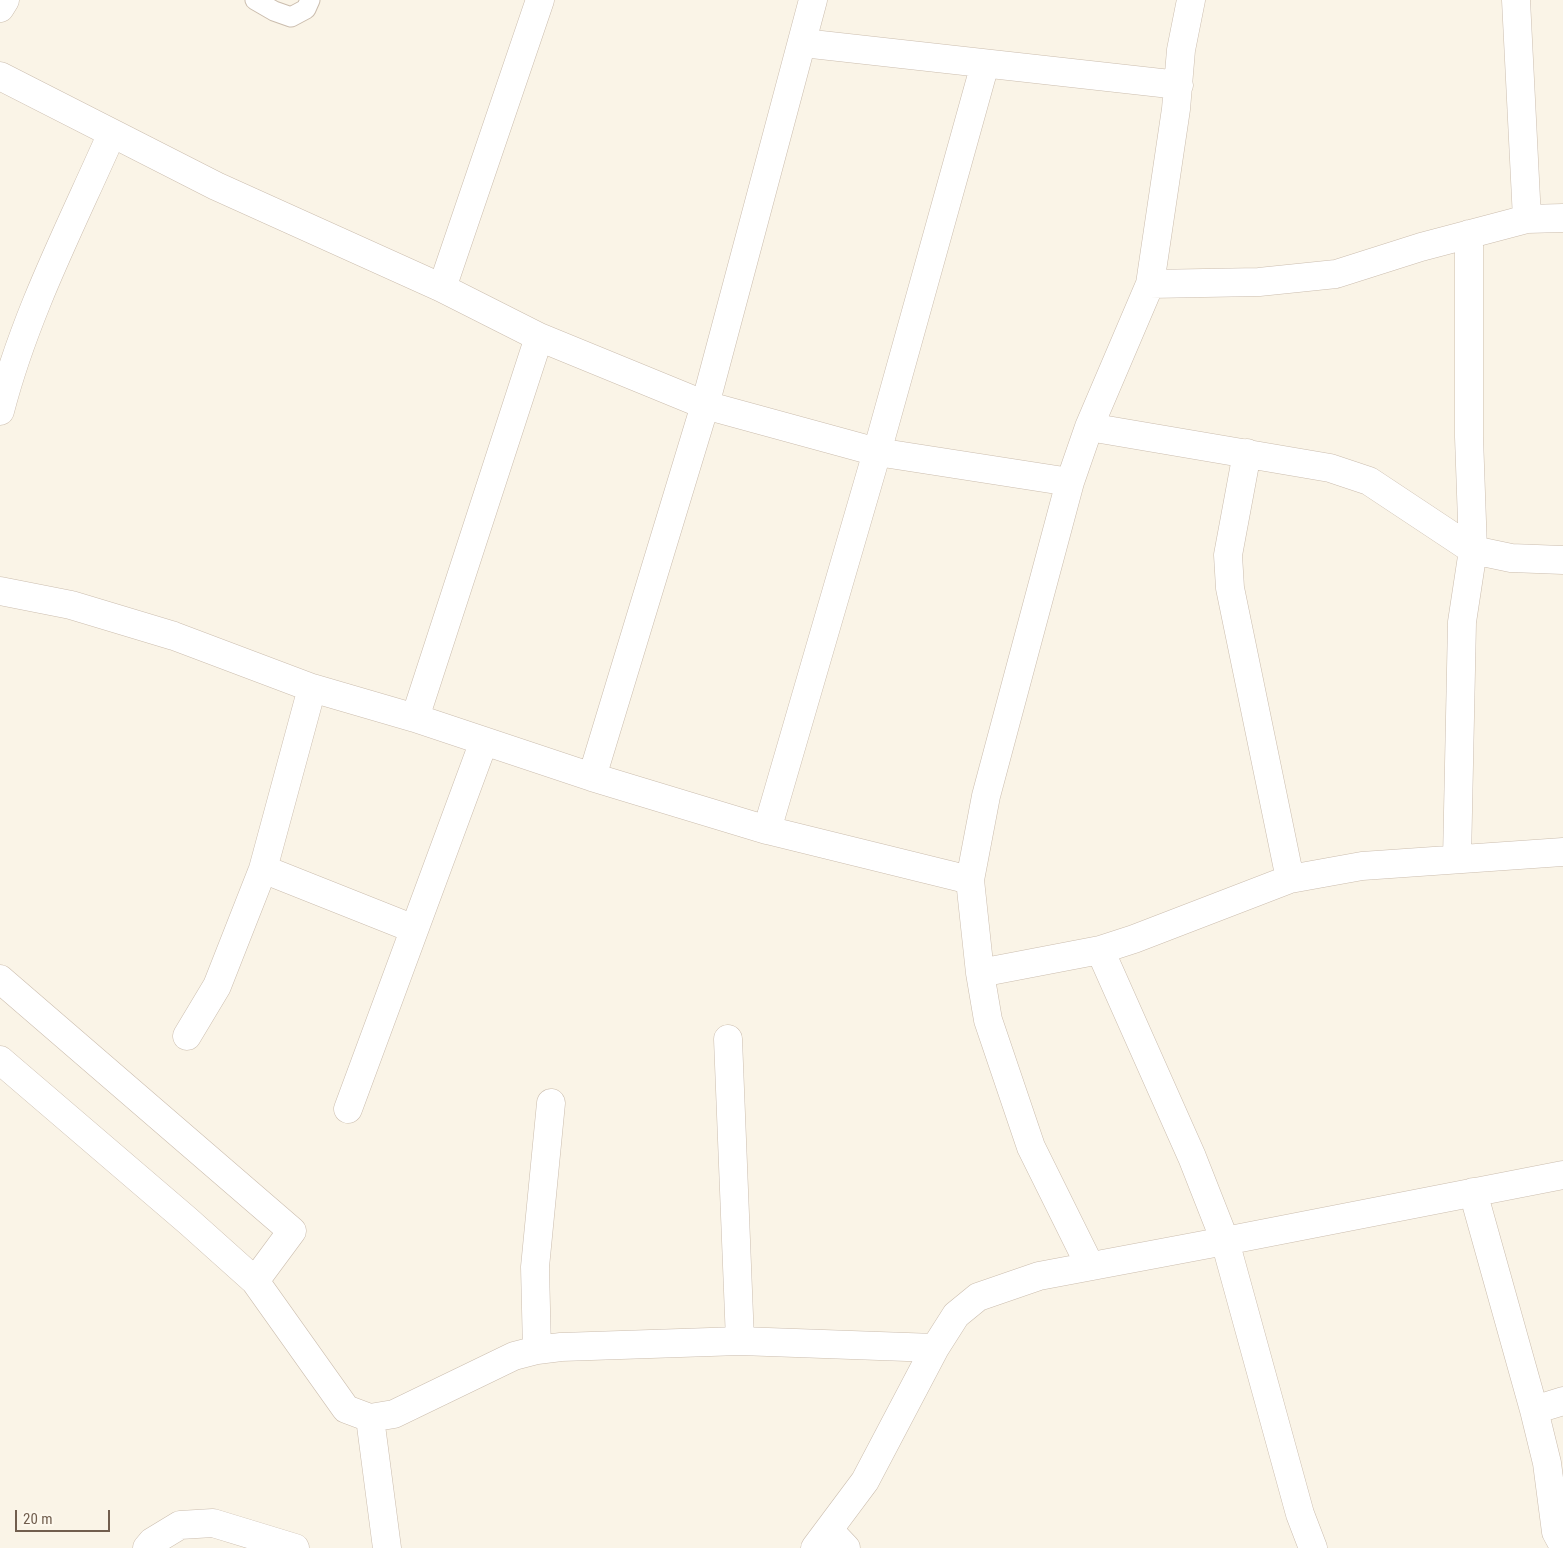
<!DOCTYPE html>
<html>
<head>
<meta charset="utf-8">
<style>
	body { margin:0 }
	#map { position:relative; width:1563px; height:1548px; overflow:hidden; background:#faf4e7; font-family:"Roboto Condensed",sans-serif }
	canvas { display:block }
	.scale { position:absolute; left:15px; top:1510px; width:95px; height:22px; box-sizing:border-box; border:2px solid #715e4e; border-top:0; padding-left:6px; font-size:15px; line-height:18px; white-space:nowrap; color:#715e4e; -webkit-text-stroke:4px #fdf8ed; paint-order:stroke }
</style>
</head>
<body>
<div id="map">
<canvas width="1563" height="1548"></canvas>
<div class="scale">20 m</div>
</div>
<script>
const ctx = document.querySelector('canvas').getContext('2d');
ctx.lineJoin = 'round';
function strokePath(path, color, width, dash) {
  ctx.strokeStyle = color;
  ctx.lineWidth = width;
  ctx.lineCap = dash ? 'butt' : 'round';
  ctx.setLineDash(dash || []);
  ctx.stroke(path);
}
const lane = new Path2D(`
	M255,0L274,11L291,17L306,9L310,0`);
const street = new Path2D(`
	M1516,0L1527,219
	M0,8L5,0
	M803,43L1179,85
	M0,76L216,186L442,288L539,337L705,405L813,0
	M1150,284L1259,282L1336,274L1421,247L1527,219L1563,218
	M442,288L540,0
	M0,411C25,314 72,224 112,133
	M1089,427L1330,468L1369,481L1473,550L1511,558L1563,560
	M1247,453L1228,555L1230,588L1290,879
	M0,591L71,605L174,636L312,688L415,718L592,777L767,830L970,880
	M415,718L539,337
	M592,777L705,405L877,452L1070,482
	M767,830L877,452L985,64
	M1457,859L1462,622L1473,550L1469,437V234
	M263,869L414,929
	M1100,950L1192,1157L1225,1241L1300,1514L1313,1548
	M980,973L1100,950L1134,939L1290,879L1362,866L1563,852
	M0,979L292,1231L255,1281L188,1221L0,1060
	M187,1036L217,986L263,869L312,688
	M728,1039L740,1341
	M348,1109L484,741
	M1473,1192L1534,1410L1547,1463L1556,1532L1563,1545
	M1090,1266L1031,1147L988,1020L980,973L970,880L986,796L1070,482L1089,427L1150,284L1176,109L1181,50L1191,0
	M255,1281L346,1409L370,1418L394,1414L514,1356L537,1350L561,1347L740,1341L935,1348
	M537,1350L535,1267L551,1103
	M1534,1410L1563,1401
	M370,1418L387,1548
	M829,1530L846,1548
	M147,1548L152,1542L180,1525L213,1523L295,1548
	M815,1548L865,1481L935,1348L956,1315L978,1297L1039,1276L1225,1241L1563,1175`);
strokePath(lane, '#cbbdae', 21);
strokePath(street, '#cbbdae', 29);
strokePath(lane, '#fff', 19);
strokePath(street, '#fff', 28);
</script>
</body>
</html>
